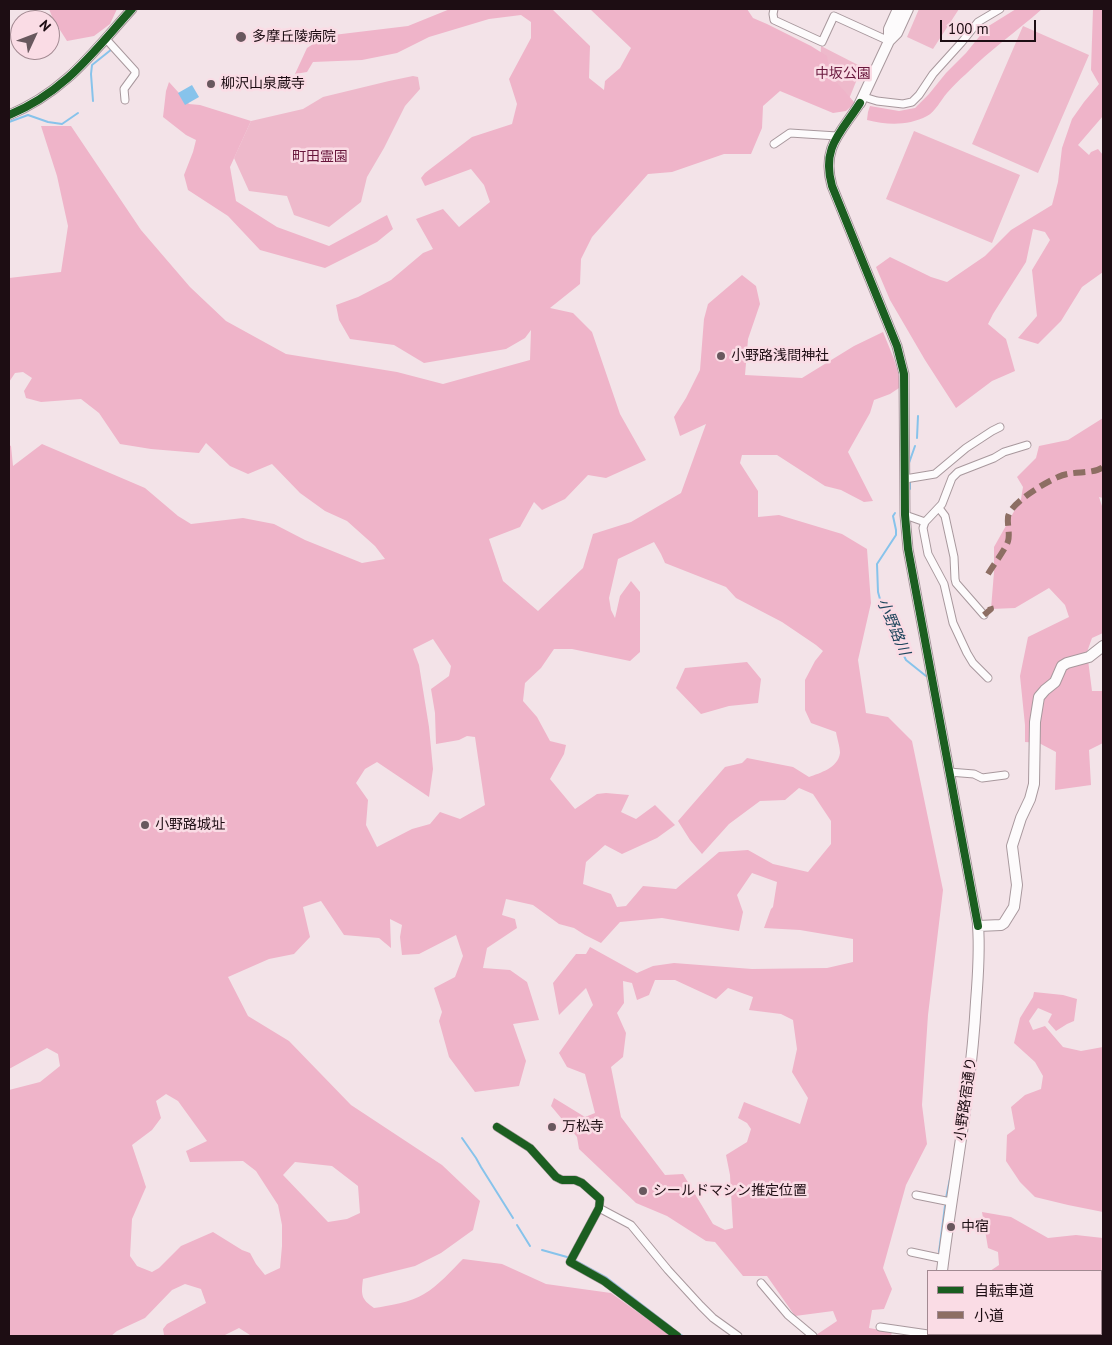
<!DOCTYPE html>
<html>
<head>
<meta charset="utf-8">
<style>
	body { margin:0 }
	#map { position:relative; width:1112px; height:1345px; overflow:hidden; background:#f3e3e8; font-family:"PT Sans","Noto Sans JP",sans-serif }
	canvas { display:block }
	.frame { position:absolute; inset:0; border:10px solid #1d0d13; pointer-events:none }
	.legend { position:absolute; left:927px; top:1270px; width:175px; height:65px; box-sizing:border-box; background:#fadce5; border:1px solid #a28991; margin:0; padding:6px 9px; list-style:none; font-size:15px; color:#1d0d13 }
	.legend li { display:flex; align-items:center; gap:10px; height:25px }
	.legend b { width:25px; border:1px solid #a28991 }
	.north { position:absolute; left:10px; top:10px; width:50px; height:50px; box-sizing:border-box; background:#fadce5; border:1px solid #a28991; border-radius:50%; rotate:47deg; font-size:14px; font-weight:700; line-height:20px; text-align:center; color:#1d0d13 }
	.north::after { content:''; display:block; margin:auto; width:18px; height:22px; background:#68585e; clip-path:polygon(50% 0,100% 100%,50% 72%,0 100%) }
	.scale { position:absolute; left:940px; top:20px; width:96px; height:22px; box-sizing:border-box; border:2px solid #1d0d13; border-top:0; padding-left:6px; font-size:15px; line-height:18px; white-space:nowrap; color:#1d0d13; -webkit-text-stroke:4px #fadce5; paint-order:stroke }
</style>
</head>
<body>
<div id="map">
<canvas width="1112" height="1345"></canvas>
<div class="frame"></div>
<ul class="legend">
<li><b style="height:6px;background:#1b5e20"></b>自転車道</li>
<li><b style="height:6px;background:#8d6e63"></b>小道</li>
</ul>
<div class="north">N</div>
<div class="scale">100 m</div>
</div>
<script>
const ctx = document.querySelector('canvas').getContext('2d');
ctx.lineJoin = 'round';
function paint(path, color) {
  ctx.fillStyle = color;
  ctx.fill(path, 'evenodd');
}
function strokePath(path, color, width, dash) {
  ctx.strokeStyle = color;
  ctx.lineWidth = width;
  ctx.lineCap = dash ? 'butt' : 'round';
  ctx.setLineDash(dash || []);
  ctx.stroke(path);
}
function write(font, color, halo, rows, align = 'center') {
  ctx.font = font + ' "PT Sans","Noto Sans JP",sans-serif';
  ctx.lineWidth = 5;
  ctx.setLineDash([]);
  ctx.textBaseline = 'middle';
  ctx.strokeStyle = halo;
  ctx.fillStyle = color;
  for (const [text, x, y, turn = 0] of rows) {
    ctx.save();
    ctx.translate(x, y);
    ctx.rotate((+turn || 0) * Math.PI / 180);
    ctx.textAlign = isNaN(turn) ? turn : align;
    if (halo) ctx.strokeText(text, 0, 0);
    ctx.fillText(text, 0, 0);
    ctx.restore();
  }
}
const green = new Path2D(`
	M919,9H959L933,49L907,37Z
	M1023,26L1089,55L1038,173L972,144Z
	M821,46L862,67L849,99L820,62Z
	M413,76L418,77L420,89L405,106L384,148L367,177L361,202L329,227L294,215L287,196L249,191L234,158L251,121L303,109L323,97L389,81Z
	M914,131L1020,175L992,243L886,199Z`);
const forest = new Path2D(`
	M49,9H117L110,24L94,36L67,41L53,19Z
	M450,9H552L590,46L589,78L604,90L605,81L620,68L631,48L590,9H747L753,18L767,24L811,46L827,56L830,75L855,103L846,111L833,113L780,91L763,106L762,128L751,154H724L672,172L648,174L592,237L581,259L580,284L550,308L573,313L592,332L620,414L646,460L606,478L588,475L565,499L542,510L534,502L520,527L489,539L503,581L538,611L583,568L593,534L631,522L681,493L706,424L680,436L674,417L686,398L700,370L704,319L708,304L742,275L756,286L760,304L748,339L745,375L802,378L854,346L883,332L894,359L902,386L890,394L874,400L870,413L848,452L873,501L864,502L841,490L825,486L777,455H742L740,463L758,491V517L779,515L842,534L867,549L871,603L858,660L866,713L888,717L912,741L943,890L928,1015L922,1105L927,1144L906,1185L883,1268L892,1289L884,1309L872,1310L869,1328L892,1332L891,1336H816V1335L837,1321L833,1311L795,1316L767,1276H743L715,1242L706,1241L667,1216L636,1203L579,1149L577,1137L551,1106L554,1098L585,1117L595,1113L585,1074L567,1067L559,1053L593,1005L586,988L559,1015L553,983L576,954H586L590,947L637,973L653,966L674,963L752,969L827,968L853,962V939L800,930L764,928L771,909L773,907L777,882L752,873L737,895L743,912L739,931L662,918L620,922L601,943L585,935L574,928L559,924L533,905L506,899L502,915L515,919L517,928L487,948L483,968L510,970L527,982L539,1020L513,1024L526,1061L519,1086L475,1092L449,1057L439,1021L442,1012L434,988L455,977L463,956L456,935L419,954L402,955L400,937L402,925L390,919L391,948L379,938L344,935L321,901L303,907L310,937L294,954L269,959L228,977L248,1016L289,1041L351,1105L442,1165L480,1201L473,1230L441,1253L415,1266L363,1279C361,1295 361,1299 374,1308C388,1306 412,1302 424,1294C438,1286 452,1270 463,1259L502,1264L546,1284L611,1293L671,1336H249L250,1335L239,1328L223,1336H167L164,1335L163,1329L167,1324L206,1303L201,1289L185,1284L172,1290L145,1318L117,1331L111,1336H9V1090L40,1082L60,1066L58,1054L47,1048L9,1069V445L11,446L13,466L42,444L145,488L178,516L191,524L243,518L274,524L305,540L362,563L385,559L375,546L347,521L325,511L300,493L272,464L248,474L230,466L206,443L199,453L151,449L120,444L99,413L81,399L41,402L26,398L24,391L32,378L23,372L15,373L9,382V278L61,272L68,226L57,176L41,126H71L141,230L190,287L226,321L286,354L397,372L443,384L530,360L531,330L525,338L506,349L424,363L394,345L350,339L339,320L336,305L358,297L391,280L423,253L433,249L416,219L443,209L459,227L490,202L484,185L471,169L425,186L421,178L425,173L472,137L512,124L517,104L509,79L531,38V22L521,15L489,19L429,37L397,53L362,60L313,62L307,72L295,74L307,48L325,36L408,26ZM654,542L661,554L665,563L726,587L736,598L782,622L816,645L823,651L815,661L805,680V710L811,723L836,732C837,738 840,747 840,753C838,768 820,773 809,777L793,767L747,758L742,763L725,767L678,821L690,840L702,854L729,824L760,801L785,800L799,788L813,794L831,821V844L808,872L773,864L748,850L719,852L676,889L643,886L626,906L617,907L611,894L583,884L586,862L605,845L622,854L657,838L675,825L655,805L636,819L621,812L629,795L606,793L597,794L575,809L550,779L564,754L566,745L550,741L537,717L523,701L525,683L541,668L554,649H572L630,661L640,652V592L631,581L620,596L615,618L611,610L609,598L618,559ZM433,639L451,666L449,676L431,689L435,713L436,744L459,740L467,736L475,737L485,805L460,819L440,812L430,824L412,829L377,847L366,825L368,800L356,783L365,769L377,762L429,797L433,769L429,727L419,665L413,649ZM655,980H675L716,999L728,988L753,997L749,1010L781,1014L793,1020L797,1049L792,1072L808,1098L800,1124L744,1102L738,1118L747,1123L751,1129L747,1142L726,1155L730,1175L733,1228L725,1230L713,1224L683,1174L665,1175L621,1117L611,1067L623,1057L626,1033L617,1013L624,1003L623,981L632,983L637,1000L649,995ZM166,1094L178,1101L207,1141L186,1151L190,1162L243,1161L256,1171L278,1205L282,1225V1246L280,1268L265,1275L256,1264L250,1253L242,1250L213,1232L181,1246L159,1268L152,1272L137,1266L130,1256L132,1219L146,1187L132,1145L152,1130L161,1118L156,1101ZM295,1162L332,1166L358,1186L360,1213L347,1219L328,1222L283,1175Z
	M1016,9H1042C1017,31 990,50 966,74C959,80 953,86 947,93C941,100 935,112 927,116C908,126 887,125 867,120L868,112L870,106L899,111L915,108L929,94L946,73L966,53L987,27Z
	M1093,9H1103V116L1078,145L1089,155L1091,152L1098,149L1103,155V272L1082,287L1061,321L1038,344L1018,338L1037,316L1032,270L1050,240L1045,232L1033,229L1026,262L993,314L988,324L1006,339L1015,371L992,381L956,408L925,360L890,300L876,267L890,257L931,277L947,282L985,256L1011,230L1052,205L1058,182L1062,148L1072,119L1084,102L1099,84L1091,70Z
	M169,82L189,104L200,105L251,121L230,167L236,201L277,227L329,246L387,215L393,229L377,242L325,268L260,250L228,216L188,190L184,175L193,152L196,140L186,135L163,117L166,91Z
	M1103,418V498L1099,497L1103,509V633L1092,638L1087,652L1092,691H1103V743L1089,750L1091,785L1055,790L1056,752L1039,743L1025,742V725L1020,676L1028,637L1069,617L1065,605L1049,588L1015,608L991,609L994,572V547L1021,499L1023,487L1017,477L1036,458L1039,446L1068,440Z
	M747,662L761,679L758,703L729,706L701,714L676,688L685,668Z
	M1034,992L1063,995L1077,999L1074,1021L1067,1024L1056,1031L1048,1022L1052,1014L1038,1008L1029,1021L1033,1030L1045,1026L1063,1047L1081,1051L1103,1047V1212L1068,1205L1035,1197L1020,1182L1006,1161L1007,1135L1015,1129L1011,1107L1025,1095L1041,1089L1043,1076L1035,1062L1014,1043L1020,1018L1033,997Z
	M982,1212L1011,1217L1048,1238L1076,1235L1103,1238V1336H987V1334H1101V1271H990L999,1265L998,1252L988,1248Z`);
const water = new Path2D(`
	M192,85L199,97L185,105L178,93Z`);
const stream = new Path2D(`
	M93,101L91,74L92,65L112,49
	M9,122L28,115L48,122L62,124L78,113
	M917,438L918,416
	M909,475V463L915,446
	M910,480V489
	M895,513L893,516L896,530V535L877,564L878,592L885,617L906,660L926,676
	M462,1138L476,1158L481,1167L513,1218
	M946,1198L950,1179
	M517,1225L530,1246
	M542,1250L567,1257
	M939,1252L945,1206
	M576,1261L607,1278L671,1327
	M678,1333L683,1336`);
const minor = new Path2D(`
	M774,9L773,14L774,20L822,42L834,16L889,41
	M106,39L135,71V74L124,89L125,100
	M864,97L877,101L903,104L912,102L919,95L933,74L961,43L978,22L1000,9
	M774,144L790,133L837,136
	M905,479L935,474L966,448L992,431L1000,427
	M939,508L945,516L954,557L955,579L956,583L984,615
	M905,515L925,522L942,504L952,478L958,472L994,458L1004,452L1027,445
	M925,522L923,528L928,554L944,584L953,623L967,653L973,663L988,678
	M949,772L974,774L982,778L1005,775
	M497,1127L530,1148L556,1177L562,1180H575L582,1183L600,1199L599,1208L570,1262L604,1281L677,1336
	M916,1195L951,1202
	M599,1208L631,1225L668,1270L701,1306L713,1318L738,1336
	M911,1252L944,1259
	M761,1283L788,1315L813,1336
	M880,1327L935,1335`);
const tertiary = new Path2D(`
	M860,103C841,133 821,147 832,186L897,346L904,374L905,515L908,549L978,926
	M9,115C65,92 93,52 132,9`);
const secondary = new Path2D(`
	M889,41V29L898,9
	M860,103L889,41L897,33L908,9
	M942,1271C953,1182 971,1093 976,1002C978,977 980,951 978,926L1001,925L1004,923L1014,907L1017,885L1012,846L1021,818L1030,799L1034,784L1035,722L1039,697L1045,690L1055,682L1062,666L1067,663L1089,657L1103,646
	M935,1336V1334`);
const quiet = new Path2D(`
	M988,574C994,564 1002,554 1007,544C1011,536 1007,526 1008,517C1010,503 1046,482 1058,477C1073,470 1092,475 1103,467
	M984,615L991,609L989,602`);
const cycleway = new Path2D(`
	M860,103C841,133 821,147 832,186L897,346L904,374L905,515L908,549L978,926
	M9,115C65,92 93,52 132,9
	M497,1127L530,1148L556,1177L562,1180H575L582,1183L600,1199L599,1208L570,1262L604,1281L677,1336`);
const markers = [
	[241,37,6,"#68585e"],
	[211,84,5,"#68585e"],
	[721,356,5,"#68585e"],
	[145,825,5,"#68585e"],
	[552,1127,5,"#68585e"],
	[643,1191,5,"#68585e"],
	[951,1227,5,"#68585e"]
];
const poiNames = [
	["多摩丘陵病院",252,37],
	["柳沢山泉蔵寺",221,84],
	["小野路浅間神社",731,356],
	["小野路城址",155,825],
	["万松寺",562,1127],
	["シールドマシン推定位置",653,1191],
	["中宿",961,1227]
];
const parkNames = [
	["中坂公園",843,74],
	["町田霊園",320,157]
];
const streetNames = [
	["小野路宿通り",966,1099,-82]
];
const waterNames = [
	["小野路川",893,627,67]
];
paint(green, '#eeb9cb');
paint(forest, '#efb4c9');
paint(water, '#87c3eb');
strokePath(stream, '#87c3eb', 2);
strokePath(minor, '#a8989d', 9);
strokePath(tertiary, '#a8989d', 11);
strokePath(secondary, '#a8989d', 12);
strokePath(minor, '#fdfbfc', 7);
strokePath(tertiary, '#fdfbfc', 9);
strokePath(secondary, '#fdfbfc', 10);
strokePath(quiet, '#8d6e63', 6, [12, 6]);
strokePath(cycleway, '#1b5e20', 8);
for (const [x, y, r, color] of markers) {
  const dot = new Path2D();
  dot.arc(x, y, r, 0, 2 * Math.PI);
  ctx.fillStyle = color;
  ctx.fill(dot);
  strokePath(dot, '#fadce5', 2);
}
write('14px', '#1d0d13', '#fadce5', poiNames, 'left');
write('14px', '#68173c', '#fadce5', parkNames);
write('14px', '#1d0d13', '#fadce5', streetNames);
write('italic 15px', '#1f465d', '#fadce5', waterNames);
</script>
</body>
</html>
